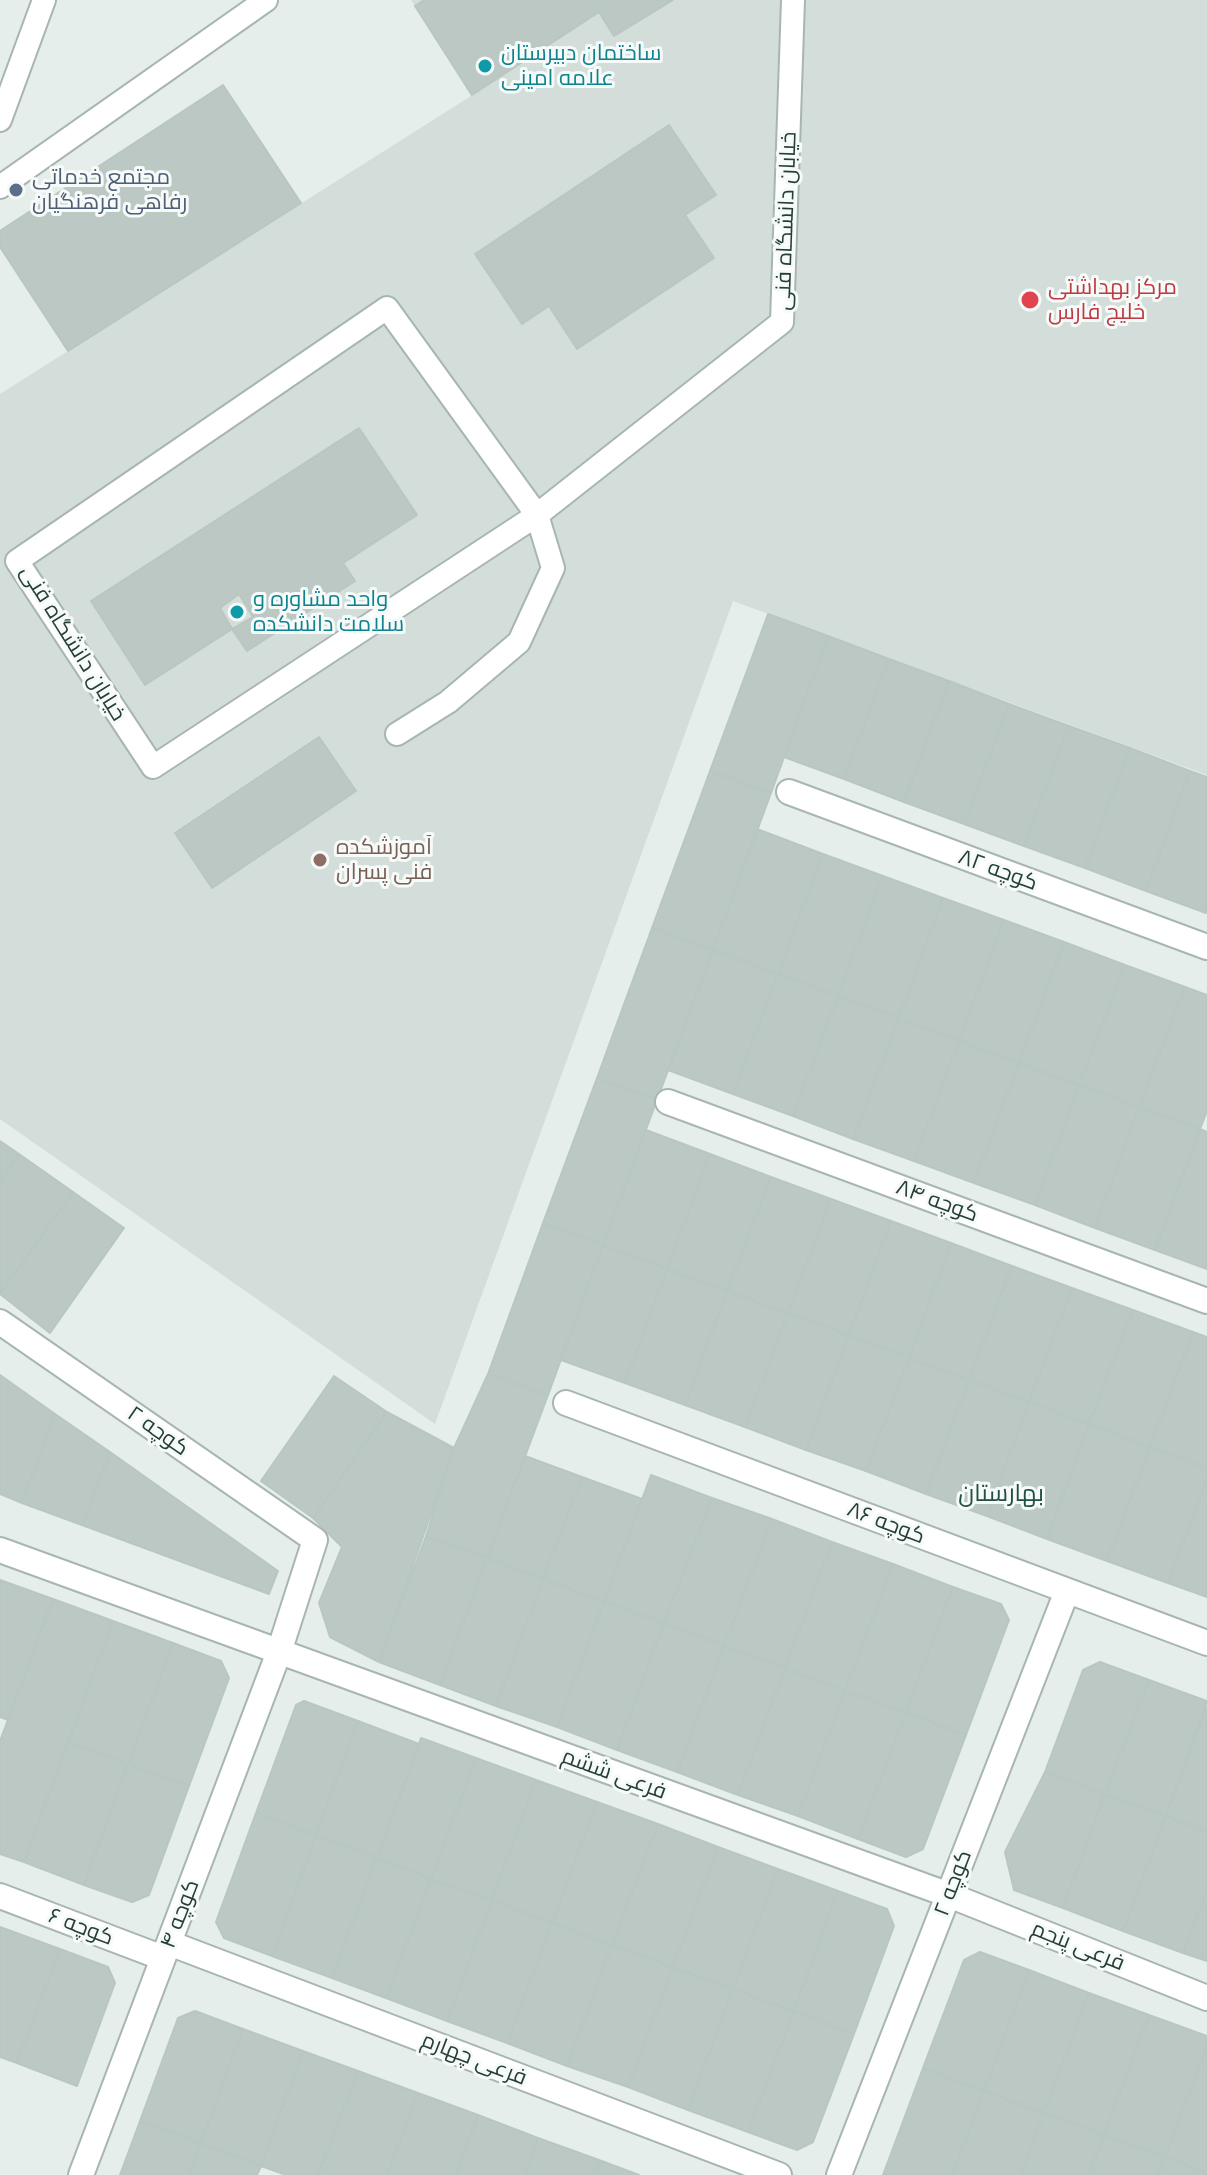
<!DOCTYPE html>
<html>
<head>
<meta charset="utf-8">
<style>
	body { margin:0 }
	canvas { display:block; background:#e5eeea }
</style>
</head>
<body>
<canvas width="1207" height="2175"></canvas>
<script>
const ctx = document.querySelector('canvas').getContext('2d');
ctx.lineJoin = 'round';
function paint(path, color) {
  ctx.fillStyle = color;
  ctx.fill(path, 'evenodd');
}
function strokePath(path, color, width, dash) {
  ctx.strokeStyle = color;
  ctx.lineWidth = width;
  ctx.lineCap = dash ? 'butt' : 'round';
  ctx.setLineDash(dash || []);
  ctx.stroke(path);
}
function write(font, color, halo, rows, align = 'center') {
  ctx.font = font + ' Raleway,Cairo,sans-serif';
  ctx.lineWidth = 6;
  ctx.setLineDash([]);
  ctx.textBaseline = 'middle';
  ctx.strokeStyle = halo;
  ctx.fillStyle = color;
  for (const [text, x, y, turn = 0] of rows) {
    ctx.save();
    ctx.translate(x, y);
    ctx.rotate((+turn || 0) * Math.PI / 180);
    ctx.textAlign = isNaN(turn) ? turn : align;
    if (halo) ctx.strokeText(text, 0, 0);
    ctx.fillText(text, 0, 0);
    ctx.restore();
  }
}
const built = new Path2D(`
	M411,0H1207V775L733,601L435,1424L0,1119V394L471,96Z`);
const building = new Path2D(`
	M424,0H673L614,36L599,12L472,95L415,6Z
	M223,85L301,203L68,351L0,247V231Z
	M669,125L716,195L685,215L714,258L577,349L549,306L522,324L475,254Z
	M359,428L417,515L343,563L355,581L247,651L232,629L145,685L91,601Z
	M239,594L253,617L232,629L220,608Z
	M768,614L828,636L771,793L710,771Z
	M828,636L889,659L844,779L784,757Z
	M889,659L949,681L904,802L844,779Z
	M949,681L1009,704L964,824L904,802Z
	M1009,704L1069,726L1024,846L964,824Z
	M1069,726L1130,748L1085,868L1024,846Z
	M319,737L356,791L212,888L175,833Z
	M1130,748L1190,771L1146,891L1085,868Z
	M710,771L771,793L713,950L652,928Z
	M1190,771L1207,777L1206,913L1146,891Z
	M757,829L823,854L778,974L713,950Z
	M823,854L883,876L838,996L778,974Z
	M883,876L943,898L899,1018L838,996Z
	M943,898L1004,920L959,1041L899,1018Z
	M1004,920L1064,942L1019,1063L959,1041Z
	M652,928L713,950L657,1100L597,1078Z
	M1064,942L1125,965L1079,1085L1019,1063Z
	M713,950L778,974L733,1094L668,1070Z
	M1125,965L1185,987L1139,1107L1079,1085Z
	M778,974L838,996L793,1116L733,1094Z
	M1185,987L1207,995V1111L1200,1129L1139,1107Z
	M838,996L899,1018L853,1139L793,1116Z
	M899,1018L959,1041L914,1161L853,1139Z
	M959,1041L1019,1063L974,1183L914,1161Z
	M1019,1063L1079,1085L1035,1205L974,1183Z
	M597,1078L657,1100L603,1245L543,1223Z
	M1079,1085L1139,1107L1095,1228L1035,1205Z
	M1139,1107L1200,1129L1155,1250L1095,1228Z
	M1200,1129L1207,1132V1269L1155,1250Z
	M646,1130L710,1154L667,1269L603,1245Z
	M0,1141L19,1154L0,1182Z
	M19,1154L73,1192L0,1294V1182Z
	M710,1154L771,1177L727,1291L667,1269Z
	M771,1177L831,1199L788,1313L727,1291Z
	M73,1192L124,1228L50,1333L0,1294Z
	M831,1199L891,1221L849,1335L788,1313Z
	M891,1221L951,1243L909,1358L849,1335Z
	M543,1223L603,1245L548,1395L488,1374Z
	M951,1243L1012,1266L969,1380L909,1358Z
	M603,1245L667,1269L625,1383L561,1360Z
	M1012,1266L1072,1288L1029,1402L969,1380Z
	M667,1269L727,1291L685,1405L625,1383Z
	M1072,1288L1133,1310L1089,1424L1029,1402Z
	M727,1291L788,1313L745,1427L685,1405Z
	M1133,1310L1193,1332L1150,1447L1089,1424Z
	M788,1313L849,1335L806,1450L745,1427Z
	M1193,1332L1207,1337V1468L1150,1447Z
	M849,1335L909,1358L866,1471L806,1450Z
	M909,1358L969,1380L926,1494L866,1471Z
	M488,1374L548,1395L487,1558L426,1536L454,1448Z
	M0,1375L55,1414L22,1503L0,1494Z
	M334,1376L387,1412L313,1518L261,1481Z
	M969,1380L1029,1402L987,1516L926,1494Z
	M1029,1402L1089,1424L1047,1539L987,1516Z
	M387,1412L454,1448L379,1662L330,1637L319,1603L342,1547L313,1518Z
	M55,1414L110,1452L82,1525L22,1503Z
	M1089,1424L1150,1447L1107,1561L1047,1539Z
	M1150,1447L1207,1468V1479L1168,1583L1107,1561Z
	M110,1452L278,1571L269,1594L82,1525Z
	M525,1456L582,1477L543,1579L487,1558Z
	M651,1475L712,1498L664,1623L604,1602Z
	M582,1477L642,1499L604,1602L543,1579Z
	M1207,1479V1597L1168,1583Z
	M712,1498L772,1519L724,1646L664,1623Z
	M772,1519L832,1542L785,1668L724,1646Z
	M426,1536L487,1558L440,1685L379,1662Z
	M832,1542L893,1564L845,1691L785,1668Z
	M487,1558L543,1579L496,1706L440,1685Z
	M893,1564L953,1587L906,1712L845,1691Z
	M543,1579L604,1602L557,1727L496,1706Z
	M0,1580L53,1599L8,1720L0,1717Z
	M953,1587L1001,1604L1009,1620L966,1735L906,1712Z
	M53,1599L113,1621L24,1862L0,1854V1741Z
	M604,1602L664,1623L617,1750L557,1727Z
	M113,1621L173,1643L128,1764L68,1742Z
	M664,1623L724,1646L677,1772L617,1750Z
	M173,1643L221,1661L229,1678L189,1786L128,1764Z
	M724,1646L785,1668L738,1795L677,1772Z
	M1100,1662L1149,1680L1105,1794L1045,1772L1083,1670Z
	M785,1668L845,1691L798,1816L738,1795Z
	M1149,1680L1207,1701L1166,1816L1105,1794Z
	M845,1691L906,1712L858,1839L798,1816Z
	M304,1701L358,1721L316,1835L256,1813L296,1705Z
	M1207,1707V1831L1166,1816Z
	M906,1712L966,1735L923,1849L906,1857L858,1839Z
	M358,1721L419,1744L377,1858L316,1835Z
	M421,1738L476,1758L431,1879L377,1858Z
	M68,1742L128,1764L84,1885L24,1862Z
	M476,1758L536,1780L492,1900L431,1879Z
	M128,1764L189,1786L149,1895L132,1902L84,1885Z
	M1045,1772L1105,1794L1063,1908L1014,1890L1005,1852Z
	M536,1780L597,1802L552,1923L492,1900Z
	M1105,1794L1166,1816L1123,1931L1063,1908Z
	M597,1802L658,1824L612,1945L552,1923Z
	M256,1813L316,1835L272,1956L224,1938L216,1922Z
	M1166,1816L1207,1831V1891L1183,1953L1123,1931Z
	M658,1824L718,1847L673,1967L612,1945Z
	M316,1835L377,1858L332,1978L272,1956Z
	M718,1847L778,1869L733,1989L673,1967Z
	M377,1858L431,1879L386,1998L332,1978Z
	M778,1869L838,1891L794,2011L733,1989Z
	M431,1879L492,1900L447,2021L386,1998Z
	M838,1891L887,1909L894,1926L854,2034L794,2011Z
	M1207,1891V1961L1183,1953Z
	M492,1900L552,1923L507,2043L447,2021Z
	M552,1923L612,1945L567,2066L507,2043Z
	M0,1927L60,1949L17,2063L0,2057Z
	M612,1945L673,1967L628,2087L567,2066Z
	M60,1949L108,1967L115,1983L77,2086L17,2063Z
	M980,1952L1029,1970L984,2091L923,2068L964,1960Z
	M673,1967L733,1989L688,2110L628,2087Z
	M1029,1970L1089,1993L1044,2113L984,2091Z
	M733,1989L794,2011L748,2132L688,2110Z
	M1089,1993L1149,2015L1104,2135L1044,2113Z
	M195,2011L243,2029L201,2143L140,2121L178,2018Z
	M794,2011L854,2034L813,2142L797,2150L748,2132Z
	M1149,2015L1207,2036V2045L1165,2157L1104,2135Z
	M243,2029L303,2051L261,2166L201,2143Z
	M1207,2045V2173L1165,2157Z
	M303,2051L358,2071L318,2175H286L261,2166Z
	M923,2068L984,2091L952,2175H883Z
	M358,2071L418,2093L387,2175H318Z
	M984,2091L1044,2113L1021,2175H952Z
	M418,2093L478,2115L456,2175H387Z
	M1044,2113L1104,2135L1089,2175H1021Z
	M478,2115L538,2138L525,2175H456Z
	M140,2121L201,2143L189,2175H120Z
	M1104,2135L1165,2157L1158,2175H1089Z
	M538,2138L599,2160L593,2175H525Z
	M201,2143L261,2166L257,2175H189Z
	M1165,2157L1207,2173V2175H1158Z
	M599,2160L639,2175H593Z`);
const service = new Path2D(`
	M0,120L44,0
	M0,187L266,0
	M397,734L448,702L519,642L553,568L537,515L387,308L17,561L153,767L537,515L782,322L793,0`);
const minor = new Path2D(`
	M789,792L1207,947
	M668,1102L1207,1301
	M0,1322L315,1540L279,1652L81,2175
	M566,1403L1207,1643
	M0,1550L949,1895L1207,1998
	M0,1896L163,1958
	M169,1943L779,2175
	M839,2175L1067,1591`);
const markers = [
	[485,66,8,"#0f9aa8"],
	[16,190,8,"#5c6f8a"],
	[1030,300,10,"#e0444e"],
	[237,612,8,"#0f9aa8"],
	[320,860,8,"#8d6e63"]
];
const cultureNames = [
	["ساختمان دبیرستان",501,53],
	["علامه امینی",501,78],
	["واحد مشاوره و",253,599],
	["سلامت دانشکده",253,624]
];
const serviceNames = [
	["مجتمع خدماتی",32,177],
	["رفاهی فرهنگیان",32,202]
];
const streetNames = [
	["خیابان دانشگاه فنی",786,221,-88],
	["خیابان دانشگاه فنی",73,643,58],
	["کوچه ۸۲",998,870,20],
	["کوچه ۸۴",937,1201,20],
	["کوچه ۲",158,1431,35],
	["کوچه ۸۶",886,1523,21],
	["فرعی ششم",614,1774,20],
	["کوچه ۲",953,1883,-69],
	["کوچه ۴",180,1914,-69],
	["کوچه ۶",81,1927,21],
	["فرعی پنجم",1078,1946,22],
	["فرعی چهارم",474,2059,21]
];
const healthNames = [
	["مرکز بهداشتی",1048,287],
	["خلیج فارس",1048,312]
];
const educationNames = [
	["آموزشکده",336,847],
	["فنی پسران",336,872]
];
const neighbourhoodNames = [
	["بهارستان",1001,1494]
];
paint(built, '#d3ddd9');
paint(building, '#bbc8c3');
strokePath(building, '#b8c7c1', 2);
strokePath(service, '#a8b6b1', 26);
strokePath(minor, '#a8b6b1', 28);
strokePath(service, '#fff', 22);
strokePath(minor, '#fff', 24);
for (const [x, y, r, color] of markers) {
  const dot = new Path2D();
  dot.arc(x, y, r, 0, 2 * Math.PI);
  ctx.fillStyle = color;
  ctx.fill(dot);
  strokePath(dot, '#f6faf8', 3);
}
write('22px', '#0d838f', '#f6faf8', cultureNames, 'left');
write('22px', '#4e5e75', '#f6faf8', serviceNames, 'left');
write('22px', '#253f38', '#f6faf8', streetNames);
write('22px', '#be3a42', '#f6faf8', healthNames, 'left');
write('22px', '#785e54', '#f6faf8', educationNames, 'left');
write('24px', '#225045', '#f6faf8', neighbourhoodNames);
</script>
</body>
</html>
